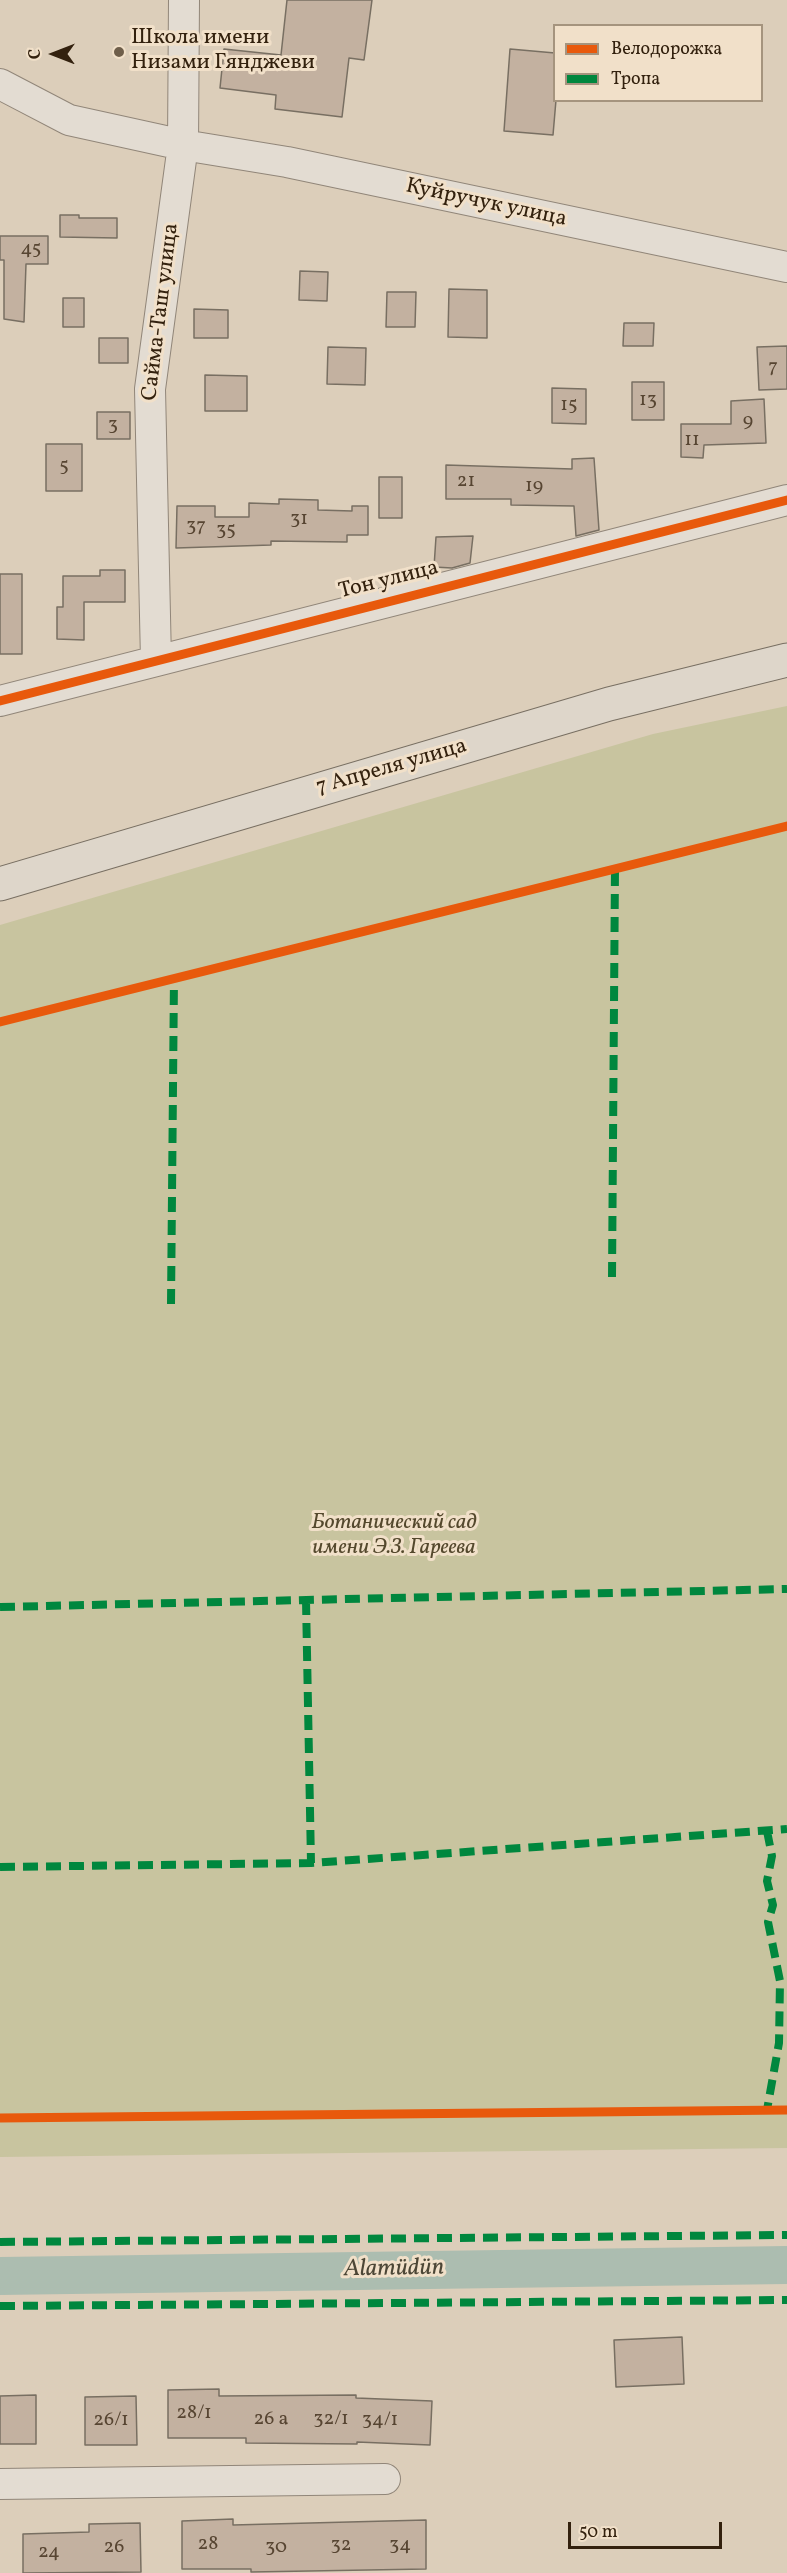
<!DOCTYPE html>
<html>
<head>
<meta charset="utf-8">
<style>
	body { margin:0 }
	#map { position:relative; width:787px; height:2573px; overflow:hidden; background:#dcceba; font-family:Vollkorn,serif }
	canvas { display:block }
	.legend { position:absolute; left:553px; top:24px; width:210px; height:78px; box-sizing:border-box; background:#f1e0c9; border:2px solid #a5947e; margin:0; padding:8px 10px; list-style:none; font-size:18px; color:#33210e }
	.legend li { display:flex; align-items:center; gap:12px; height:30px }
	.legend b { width:30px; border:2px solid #a5947e }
	.north { position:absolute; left:24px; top:24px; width:60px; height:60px; -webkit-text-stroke:4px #f1e0c9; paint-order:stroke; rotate:270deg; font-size:16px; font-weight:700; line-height:24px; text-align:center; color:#33210e }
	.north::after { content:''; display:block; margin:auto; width:21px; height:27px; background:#33210e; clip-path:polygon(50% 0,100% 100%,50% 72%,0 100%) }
	.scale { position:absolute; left:568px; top:2522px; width:154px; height:27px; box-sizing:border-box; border:3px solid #33210e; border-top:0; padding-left:8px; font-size:18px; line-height:21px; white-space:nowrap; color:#33210e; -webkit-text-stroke:4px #f1e0c9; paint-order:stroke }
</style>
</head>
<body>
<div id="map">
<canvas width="787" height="2573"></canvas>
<ul class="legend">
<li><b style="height:8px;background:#e8590c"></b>Велодорожка</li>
<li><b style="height:8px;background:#00873e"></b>Тропа</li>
</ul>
<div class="north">С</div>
<div class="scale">50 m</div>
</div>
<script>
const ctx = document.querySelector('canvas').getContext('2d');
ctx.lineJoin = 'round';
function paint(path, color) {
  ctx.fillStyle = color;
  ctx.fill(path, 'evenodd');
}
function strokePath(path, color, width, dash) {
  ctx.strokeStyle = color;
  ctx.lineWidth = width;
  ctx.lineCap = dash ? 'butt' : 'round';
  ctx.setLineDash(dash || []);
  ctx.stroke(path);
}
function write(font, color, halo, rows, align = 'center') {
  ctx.font = font + ' Vollkorn,serif';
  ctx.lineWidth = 6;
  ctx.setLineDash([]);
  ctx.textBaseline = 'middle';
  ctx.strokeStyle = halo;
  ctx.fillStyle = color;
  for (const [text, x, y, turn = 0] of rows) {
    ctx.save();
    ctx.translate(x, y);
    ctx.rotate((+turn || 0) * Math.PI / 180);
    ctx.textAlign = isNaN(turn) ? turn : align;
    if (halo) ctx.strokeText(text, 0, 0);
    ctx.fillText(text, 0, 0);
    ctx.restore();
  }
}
const green = new Path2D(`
	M787,706V2148L0,2157V925L653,734Z`);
const river = new Path2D(`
	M0,2276L787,2265`);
const building = new Path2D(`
	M287,0H372L364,60L349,58L342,117L275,109L276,95L220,88L224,49L281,55Z
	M510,49L555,53L556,100L553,135L504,131Z
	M60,215H79V218H117V238L60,237Z
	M0,236H48V264H26L24,322L4,319V260H0Z
	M300,271L328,272L327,301L299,300Z
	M449,289L487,290V338L448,337Z
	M387,292H416L415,327H386Z
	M63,298H84V327H63Z
	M194,309L228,310V338H194Z
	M624,323H654L653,346H623Z
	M99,338H128V363H99Z
	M787,346V389L759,390L757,347Z
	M328,347L366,348L365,385L327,384Z
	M205,375L247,376V411H205Z
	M632,382H664V420H632Z
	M552,388L586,389V424L552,423Z
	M764,399L766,443L704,445L703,458L681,457V424H731V401Z
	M97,412H130V439H97Z
	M46,444H82V491H46Z
	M594,458L599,530L576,536L574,506L511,505V499H446V465L572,469V459Z
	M379,477H402V518H379Z
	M279,499L318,500V510L352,511V506H368V535H347V542L271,541V545L176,548L177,506H215V517H249V503L279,504Z
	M473,536L470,563L452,568L434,567L436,537Z
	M100,570H125V602H84V640L57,639V607H63V576H100Z
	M0,574H22V654H0Z
	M682,2337L684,2384L616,2387L614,2340Z
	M219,2389V2396L356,2395V2398L432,2401L430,2445L357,2442V2444L246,2443V2438H168V2390Z
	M36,2395V2444H0V2396Z
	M136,2396L137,2445H85V2397Z
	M233,2519V2525L426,2520V2569L251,2572V2569H182V2521Z
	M140,2523L141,2572L23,2573V2534L89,2532V2524Z`);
const minor = new Path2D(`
	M0,84L69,120L183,145L287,162L787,267
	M156,661L150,389L183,145L184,0
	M0,701L787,500
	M0,2484L385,2479`);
const major = new Path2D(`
	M0,884L609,704L787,660`);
const quiet = new Path2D(`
	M612,1277L615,868
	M171,1304L174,977
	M306,1600L311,1863
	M0,1607L787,1589
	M767,1831L772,1856L767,1881L773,1905L768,1922L780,1981L779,2043L767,2110
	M0,1867L311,1863L787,1829
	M0,2242L787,2235
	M0,2306L787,2300`);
const cycleway = new Path2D(`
	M0,701L787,500
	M0,1022L787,826
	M0,2118L787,2110`);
const markers = [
	[119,52,6,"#6e5e4a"]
];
const numberNames = [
	["45",31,250],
	["7",773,368],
	["13",648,401],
	["15",569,406],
	["9",748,422],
	["3",113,426],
	["11",692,441],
	["5",64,467],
	["21",466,482],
	["19",534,487],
	["31",299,520],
	["37",196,527],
	["35",226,531],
	["28/1",194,2414],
	["26 а",271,2420],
	["32/1",331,2420],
	["26/1",111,2421],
	["34/1",380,2421],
	["28",208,2545],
	["32",341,2546],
	["34",400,2546],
	["26",114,2548],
	["30",276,2548],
	["24",49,2553]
];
const poiNames = [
	["Школа имени",131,39],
	["Низами Гянджеви",131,64]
];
const streetNames = [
	["Куйручук улица",486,204,12],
	["Сайма-Таш улица",162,312,-83],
	["Тон улица",389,581,-14],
	["7 Апреля улица",392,768,-16]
];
const parkNames = [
	["Ботанический сад",394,1524],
	["имени Э.З. Гареева",394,1549]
];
const waterNames = [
	["Alamüdün",394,2270,-1]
];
paint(green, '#c8c49f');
strokePath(river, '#acbdb0', 38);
paint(building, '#c3b1a0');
strokePath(building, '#786f62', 1.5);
strokePath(minor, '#918679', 32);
strokePath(major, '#786f62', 35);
strokePath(minor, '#e3dcd2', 30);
strokePath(major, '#ded6ca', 33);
strokePath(quiet, '#00873e', 8, [15, 8]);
strokePath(cycleway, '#e8590c', 9);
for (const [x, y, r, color] of markers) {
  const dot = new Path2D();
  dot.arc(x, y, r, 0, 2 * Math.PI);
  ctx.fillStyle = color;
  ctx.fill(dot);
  strokePath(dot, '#f1e0c9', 2);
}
write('20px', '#574532', null, numberNames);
write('22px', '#33210e', '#f1e0c9', poiNames, 'left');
write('22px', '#33210e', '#f1e0c9', streetNames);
write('italic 22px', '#54482d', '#f1e0c9', parkNames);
write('italic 24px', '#4c4636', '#f1e0c9', waterNames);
</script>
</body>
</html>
